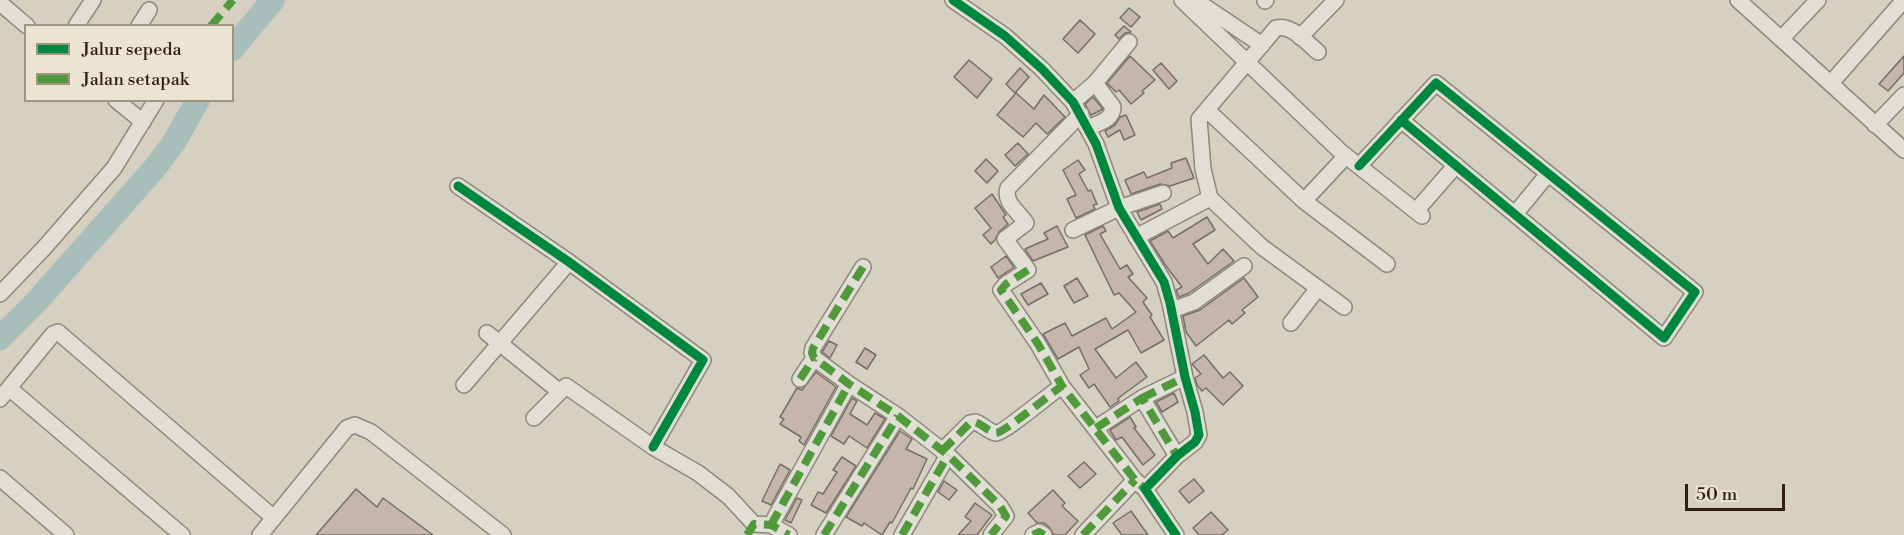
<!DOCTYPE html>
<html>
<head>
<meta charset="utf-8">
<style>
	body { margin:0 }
	#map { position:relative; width:1904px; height:535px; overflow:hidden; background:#d6d0c0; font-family:"Libre Bodoni",serif }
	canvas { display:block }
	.legend { position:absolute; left:24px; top:24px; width:210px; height:78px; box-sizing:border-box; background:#eae4d1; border:2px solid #a09583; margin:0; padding:8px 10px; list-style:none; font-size:18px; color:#321e0e }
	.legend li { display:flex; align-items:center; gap:12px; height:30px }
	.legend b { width:30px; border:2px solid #a09583 }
	.scale { position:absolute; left:1685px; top:484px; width:100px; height:27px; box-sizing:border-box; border:3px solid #321e0e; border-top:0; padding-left:8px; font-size:18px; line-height:21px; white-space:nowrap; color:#321e0e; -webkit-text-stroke:4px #eae4d1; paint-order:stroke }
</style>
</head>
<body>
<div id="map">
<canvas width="1904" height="535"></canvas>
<ul class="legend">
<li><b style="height:8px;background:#00873e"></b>Jalur sepeda</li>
<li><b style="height:8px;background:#509a3c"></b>Jalan setapak</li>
</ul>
<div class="scale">50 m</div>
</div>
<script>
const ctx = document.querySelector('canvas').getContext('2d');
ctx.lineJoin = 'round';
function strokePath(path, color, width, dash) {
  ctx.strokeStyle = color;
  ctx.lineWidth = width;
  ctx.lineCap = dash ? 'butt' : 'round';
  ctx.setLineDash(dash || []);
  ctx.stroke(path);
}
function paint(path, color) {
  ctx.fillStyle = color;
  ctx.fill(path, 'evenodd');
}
const river = new Path2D(`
	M232,49L273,0
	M0,338L37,301L153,170L173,144L198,100`);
const building = new Path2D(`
	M1129,8L1140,17L1131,27L1120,18Z
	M1080,20L1095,34L1078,53L1063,39Z
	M1124,26L1131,32L1125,33L1119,39L1115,35Z
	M1130,56L1155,80L1142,91L1144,93L1131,104L1119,90L1116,92L1107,83Z
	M1904,56V73L1888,91L1879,84Z
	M969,60L992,79L977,98L954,77Z
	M1161,63L1177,81L1169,89L1153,70Z
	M1020,68L1029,77L1015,93L1006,84Z
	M1016,93L1034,109L1044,95L1065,117L1047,134L1036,123L1023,137L997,115Z
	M1093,97L1103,109L1091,115L1085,104Z
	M1126,115L1135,135L1124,140L1120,130L1108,137L1105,131L1115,125L1120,117Z
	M1018,143L1028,154L1015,166L1005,155Z
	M1186,158L1194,178L1170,186L1160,184L1131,194L1125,180L1144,172L1147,178L1172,168L1171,163Z
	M986,159L998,171L987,183L975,171Z
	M1078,160L1085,170L1079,174L1088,191L1091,190L1097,204L1093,205L1095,209L1076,218L1067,199L1076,195L1063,170Z
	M992,194L1006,215L1003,217L1008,224L999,232L995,240L991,244L983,235L991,228L975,208Z
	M1160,204L1162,209L1141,220L1137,212Z
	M1207,217L1215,230L1193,244L1208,264L1223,249L1234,261L1189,293L1179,297L1176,290L1182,287L1166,266L1150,241L1168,231L1173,238Z
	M1057,226L1068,247L1033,261L1025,249L1048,239L1044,233Z
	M1103,226L1106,231L1100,234L1120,269L1127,265L1133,274L1128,277L1147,298L1143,302L1152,315L1150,317L1164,340L1141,353L1128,330L1095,349L1116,378L1136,362L1147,377L1121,396L1118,399L1119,401L1110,407L1094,384L1089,388L1080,375L1089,369L1079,347L1058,359L1043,334L1065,323L1072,336L1106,318L1112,329L1136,312L1119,293L1114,295L1085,235Z
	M1006,256L1014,267L998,278L991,267Z
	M1077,278L1088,296L1074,303L1064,286Z
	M1244,278L1258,297L1242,310L1245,313L1232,324L1229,320L1196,346L1186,332L1183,316L1200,310Z
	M1041,283L1048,294L1028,305L1021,294Z
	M829,341L837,345L830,358L822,352Z
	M865,348L876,355L867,369L856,362Z
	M1204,355L1223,378L1230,372L1243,386L1223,405L1206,388L1202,391L1197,385L1195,378L1201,374L1192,364Z
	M816,372L836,387L804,445L799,441L801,437L780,424L784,419L780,417L797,388L802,390Z
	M1174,393L1178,402L1162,412L1156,402Z
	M852,398L857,401L850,414L867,425L875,413L885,419L867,448L849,436L844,444L831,436Z
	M1130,417L1136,427L1134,428L1155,455L1143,465L1122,437L1116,440L1110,430Z
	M900,431L912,439L906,449L927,459L913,489L911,488L892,523L890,522L882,535L864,523L862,526L846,517Z
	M842,457L856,466L826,513L811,505L818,492L823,494L837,472L833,470Z
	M1084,462L1096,474L1080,488L1068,476Z
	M780,464L790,470L771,505L762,501Z
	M1194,479L1204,491L1189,503L1179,491Z
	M944,481L957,490L949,500L938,492Z
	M356,489L377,507L383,498L433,535H316Z
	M1053,490L1065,503L1062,506L1078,521L1065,535H1054L1049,527L1044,523H1037L1028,513Z
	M797,498L802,500L791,523L785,520Z
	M975,503L992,515L977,535H958L971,521L965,517Z
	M1131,511L1148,535H1122L1113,523Z
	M1211,512L1228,530L1222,535H1199L1193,528Z`);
const minor = new Path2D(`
	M953,0L1005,36L1042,69L1073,102L1096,144L1119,208L1164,282L1170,303L1185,377L1195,412L1199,435L1195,442L1177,456L1145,489L1176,535
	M1182,0L1341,152L1422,216
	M1195,0L1262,45
	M1738,0L1904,150
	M1265,1L1266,0
	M0,3L27,26
	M76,26L93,0
	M139,26L149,10
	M1300,37L1336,0
	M1781,39L1818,0
	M1831,83L1904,0
	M116,100L143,122
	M1073,102L1095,83L1129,42
	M1207,110L1304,201L1387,264
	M1875,125L1904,95
	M1088,128C1098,123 1113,120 1113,107L1095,83
	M1359,166L1436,83L1695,292L1664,338L1401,120
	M458,186L569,262L703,360L653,447
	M1210,198L1262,247L1344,307
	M1304,201L1346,156
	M1416,211L1456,165
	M1515,214L1548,174
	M1073,230L1119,208L1163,193
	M1136,237L1210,198L1203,169L1199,119L1276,28C1292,24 1307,43 1318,52
	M863,267L813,348L812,353L814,358L849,384L898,416L948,455L1000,506L1006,516L991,535
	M0,294L44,248L114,168L156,100
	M1172,310L1194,302L1244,266
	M1291,323L1318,288
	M487,333L560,392
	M800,379L814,358
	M464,385L569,262
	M1062,386L1038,344L1001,290L1006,284L1028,270L1005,239L1026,223C1019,212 1003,202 1008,188L1081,114
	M9,388L182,535
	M1142,398L1185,377
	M0,399L53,334L58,332L274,518
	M534,418L566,386L653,447L698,473L728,496L754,524L771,525L789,535
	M1096,428L1142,398L1177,456
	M942,451L970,423L975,422C982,424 989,432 996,433C1004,433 1051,393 1062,386L1135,480L1145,489
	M0,478L66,535
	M771,525L849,384
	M260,535L347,428L355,425L371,432L503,535
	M824,535L898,416
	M902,535L948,455
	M1033,535L1039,532L1044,535
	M1083,535L1135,480`);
const quiet = new Path2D(`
	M211,26L233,0
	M863,267L813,348L812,353L814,358L849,384L898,416L948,455L1000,506L1006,516L991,535
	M1028,270L1006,284L1001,290L1038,344L1062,386
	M800,379L814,358
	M1142,398L1185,377
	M1096,428L1142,398L1177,456
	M942,451L970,423L975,422C982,424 989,432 996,433C1004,433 1051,393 1062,386L1135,480L1145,489
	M771,525L849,384
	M747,535L754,524L771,525L789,535
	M824,535L898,416
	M902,535L948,455
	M1033,535L1039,532L1044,535
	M1083,535L1135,480`);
const cycleway = new Path2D(`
	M953,0L1005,36L1042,69L1073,102L1096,144L1119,208L1164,282L1170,303L1185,377L1195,412L1199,435L1195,442L1177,456L1145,489L1176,535
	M1359,166L1436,83L1695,292L1664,338L1401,120
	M458,186L569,262L703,360L653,447`);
strokePath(river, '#a8beba', 24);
paint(building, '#c5b5ab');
strokePath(building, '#756f65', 1.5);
strokePath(minor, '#8d877c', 18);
strokePath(minor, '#e0ded5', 15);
strokePath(quiet, '#509a3c', 8, [15, 8]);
strokePath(cycleway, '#00873e', 9);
</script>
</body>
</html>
